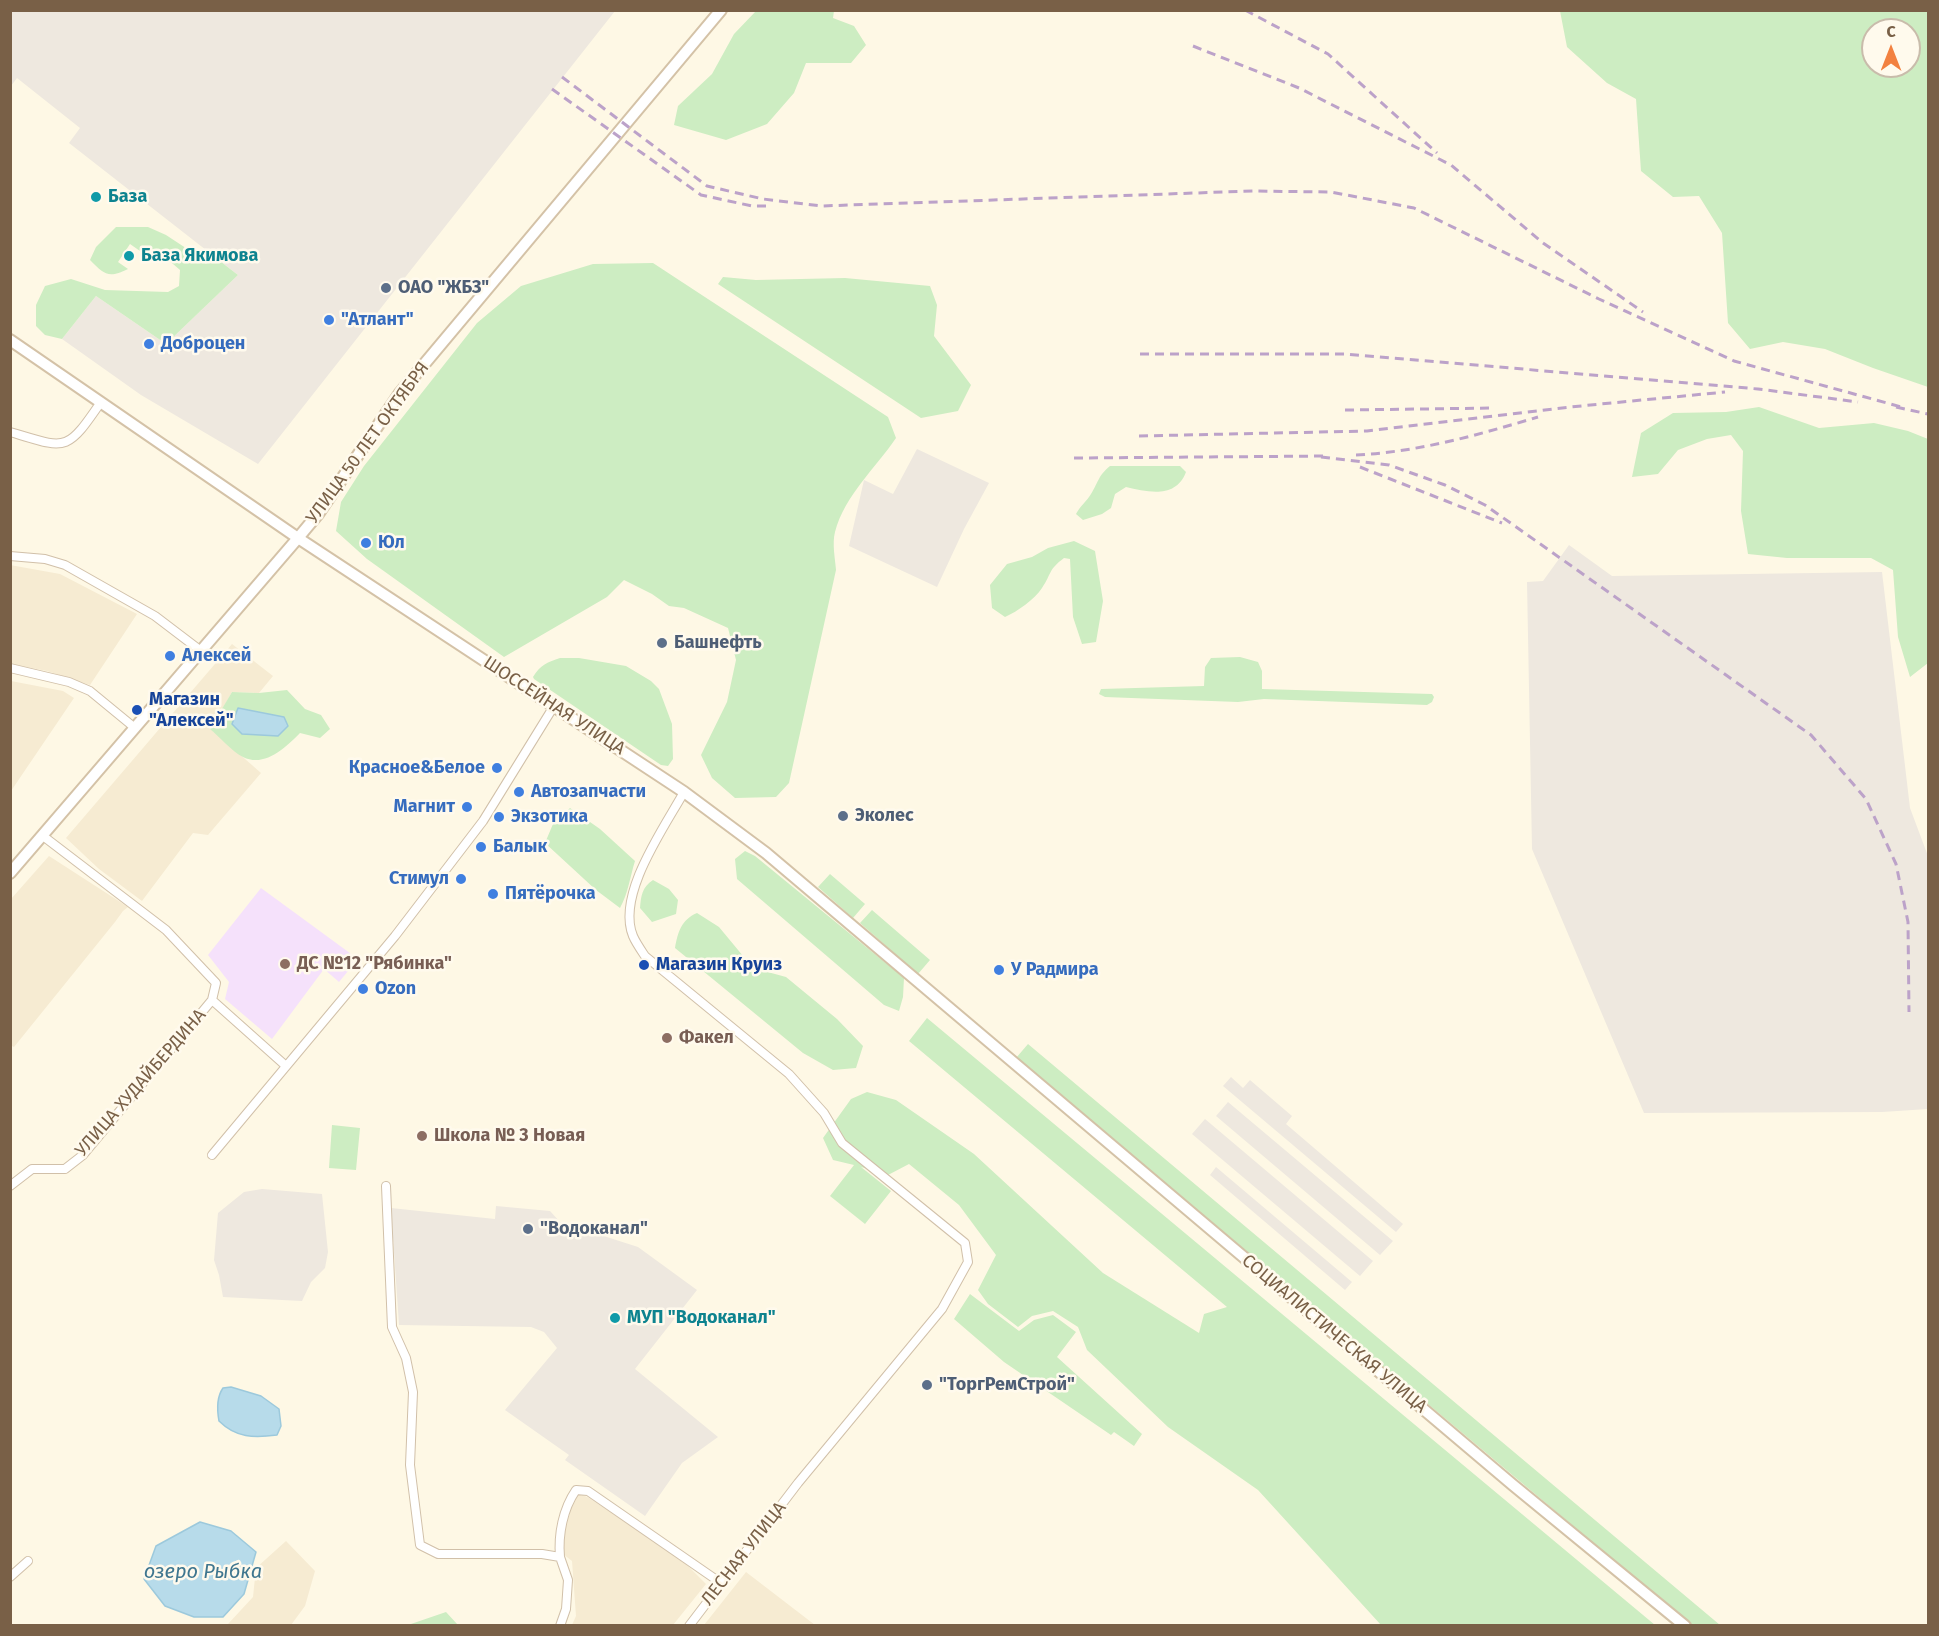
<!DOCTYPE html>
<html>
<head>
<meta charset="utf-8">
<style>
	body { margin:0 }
	#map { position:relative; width:1939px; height:1636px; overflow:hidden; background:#fef8e5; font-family:"Fira Sans",sans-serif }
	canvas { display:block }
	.frame { position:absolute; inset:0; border:12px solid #796047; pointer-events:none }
	.north { position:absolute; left:1861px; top:18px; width:60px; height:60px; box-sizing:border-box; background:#fffaed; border:2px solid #c9bcab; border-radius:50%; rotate:0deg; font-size:16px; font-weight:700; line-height:24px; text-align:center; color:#796047 }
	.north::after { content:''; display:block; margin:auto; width:21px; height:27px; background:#f28140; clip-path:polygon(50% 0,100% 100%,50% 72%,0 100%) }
</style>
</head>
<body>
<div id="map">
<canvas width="1939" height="1636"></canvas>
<div class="frame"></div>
<div class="north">С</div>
</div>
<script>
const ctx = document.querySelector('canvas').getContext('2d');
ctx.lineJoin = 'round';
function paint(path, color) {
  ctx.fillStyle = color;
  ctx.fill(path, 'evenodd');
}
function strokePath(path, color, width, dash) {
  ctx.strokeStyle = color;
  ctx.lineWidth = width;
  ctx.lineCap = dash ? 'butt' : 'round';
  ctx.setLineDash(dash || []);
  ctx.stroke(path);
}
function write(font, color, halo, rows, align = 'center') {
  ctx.font = font + ' "Fira Sans",sans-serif';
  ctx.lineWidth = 5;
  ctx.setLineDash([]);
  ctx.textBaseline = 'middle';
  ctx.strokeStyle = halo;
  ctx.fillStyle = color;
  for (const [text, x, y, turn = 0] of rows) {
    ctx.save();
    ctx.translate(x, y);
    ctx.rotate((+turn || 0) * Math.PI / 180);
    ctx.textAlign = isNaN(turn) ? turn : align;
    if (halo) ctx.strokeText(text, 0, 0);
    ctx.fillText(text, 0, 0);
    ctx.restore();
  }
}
const residential = new Path2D(`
	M10,565L60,574L137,614L90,685L47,671L11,664Z
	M232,644L273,676L259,693L232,692L211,729L261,773L208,835L193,833L142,901L99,869L66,838Z
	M11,681L63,691L74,698L11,791Z
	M49,856L128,907L123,911L115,922L14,1047L10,1045L11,899Z
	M579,1493L589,1498L679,1557L706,1584L673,1625H572L576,1616L572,1561L563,1554L562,1538L570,1504Z
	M286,1541L315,1571L305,1606L291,1625H230L228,1624L253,1597L256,1568Z
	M746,1572L815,1625H704Z`);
const industrial = new Path2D(`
	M11,11H615L258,464L141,395L62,339L96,296L166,344L238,275L69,143L80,128L17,78L11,86Z
	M917,449L989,483L964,529L937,587L849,546L864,480L893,494Z
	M1569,545L1612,576L1882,572L1910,808L1928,856V1109L1882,1112L1644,1113L1532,849L1527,582L1543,581Z
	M1231,1077L1243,1088L1250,1080L1292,1116L1286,1124L1403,1224L1396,1232L1223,1086Z
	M1228,1102L1393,1241L1380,1255L1216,1116Z
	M1205,1119L1373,1261L1360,1276L1192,1134Z
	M1216,1167L1352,1282L1345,1290L1210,1175Z
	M262,1189L322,1194L328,1252L325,1268L311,1282L302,1301L223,1297L219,1275L214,1260L218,1213L244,1192Z
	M496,1206L550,1211L560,1222L638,1247L697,1290L635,1369L718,1437L682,1463L645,1516L565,1460L569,1455L505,1410L557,1348L544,1332L531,1327L399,1325L391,1208L495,1219Z`);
const education = new Path2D(`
	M261,888L358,959L339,982L324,969L272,1039L225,999L229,982L208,955Z`);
const green = new Path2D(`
	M756,11H834L833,18L854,26L866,45L851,63H806L794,93L767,124L726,140L674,125L678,106L712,74L734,34Z
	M1560,11H1928V387L1873,368L1825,349L1783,342L1750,349L1728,323L1722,233L1699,196L1673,197L1641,171L1636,99L1607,83L1567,47ZM1873,30H1909V66H1873Z
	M116,227H148L166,235L201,258H216L238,275L166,344L96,296L62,339L45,335L36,326V305L45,286L71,279L105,290L168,292L179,286L180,270L158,251H140L130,244L118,262L128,269C108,279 104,274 90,260L96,247Z
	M653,263L888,417L896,438C875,469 845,495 835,532C832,544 835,558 836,570L789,783L776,797L735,798L712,778L701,755L727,702L736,660L728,628L684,608L669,606L652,594L624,580L607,597L504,657L367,559L336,531L341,502L364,466L477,323L521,286L593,264Z
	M723,277L756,280L845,278L930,286L937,305L934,336L971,385L958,411L921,418L718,284Z
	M1759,407L1819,428L1874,423L1908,431L1928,439V663L1910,677L1898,637L1893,570L1871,558H1787L1748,554L1741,511L1743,451L1731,435L1707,439L1678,450L1658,474L1632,477L1641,433L1673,413L1726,412Z
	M1110,466H1180L1186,472C1176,499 1148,492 1126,487L1115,494L1111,508L1102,514L1083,520L1076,514C1080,506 1087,501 1091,494C1099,481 1098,476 1110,466Z
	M1074,541L1095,551L1103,601L1096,642L1082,644L1073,617L1070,559L1064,558C1048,570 1052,573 1042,588C1034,600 1018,611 1005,617L992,608L990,585L1007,564L1032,557L1048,548Z
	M1240,657L1258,662L1262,671V689L1432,694L1434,697L1432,702L1427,705L1264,699L1238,702L1105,697L1099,694L1101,689L1204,686L1205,667L1211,658Z
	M560,658H579L626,666L651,681L659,689L672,724L673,759L668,766L661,765L534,679L533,677C540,665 548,662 560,658Z
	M287,690L305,709L321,715L330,729L320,738L300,733C286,747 265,768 243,757C231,751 220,737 210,729L232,692L259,693ZM239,708L284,717L232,724Z
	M570,808L600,829L635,861C630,877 628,894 620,908L596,890L545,843L553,824Z
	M745,851L755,856L904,978L903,997L899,1011L884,1005L737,879L735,859Z
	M830,874L865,904L853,918L818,887Z
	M653,880L669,889L678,900L676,914L652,922L640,908C641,896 642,887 653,880Z
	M872,910L930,960L918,974L860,923Z
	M697,913L719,927L753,968L786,977L837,1019L863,1046L856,1068L833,1070L803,1053L675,948C678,932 681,920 697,913Z
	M927,1018L1655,1625H1381L1258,1490L1168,1427L1087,1350L1078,1327L1053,1311L1032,1316L1018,1327L988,1304L978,1290L996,1255L959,1205L909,1164L888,1175L861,1167L891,1191L865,1224L830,1196L854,1165L833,1160L823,1138L851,1099L867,1092L896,1100L974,1154L1103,1273L1199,1333L1204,1314L1227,1307L909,1041Z
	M1028,1044L1720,1625H1691L1016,1058Z
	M332,1125L360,1128L356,1170L329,1168Z
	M970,1294L1019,1331L1034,1320L1053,1315L1076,1332L1057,1357L1142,1434L1134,1446L1114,1432L1111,1435L1004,1362L954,1319Z
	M446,1612L458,1625H408Z`);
const water = new Path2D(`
	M238,708L284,717L288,726L278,736L242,734L232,724Z
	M231,1387L261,1396L279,1409L281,1426L277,1435C254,1438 236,1438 219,1421C217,1410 216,1398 223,1388Z
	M200,1522L231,1531L256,1552L244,1594L223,1617H194L165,1606L144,1579L156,1546Z`);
const street = new Path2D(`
	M10,432C67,449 66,453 101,402
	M10,556L45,559L65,565L155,616L201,651
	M10,668L69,682L90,691L135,728
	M684,792C664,828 616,895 633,936C636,943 641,950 645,956L789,1074L824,1113L842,1143L965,1243L968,1262L942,1309L798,1483L689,1626
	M212,1000L286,1066
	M212,1155L395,936L483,821L554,706
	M10,1186L32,1169H65L83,1155L212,1000L216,983L166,930L43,836
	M386,1186L392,1327L406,1358L413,1392L410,1465L420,1545L438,1554H542L560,1557L568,1580L566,1609L560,1626
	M560,1557C558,1534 563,1509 576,1490L588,1491L721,1583
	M10,1577L28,1561`);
const secondary = new Path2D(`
	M10,340L298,538L684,792L766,853L1513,1485L1685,1626
	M10,873L298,538L318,514L400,393L721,10`);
const rail = new Path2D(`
	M1245,10L1328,54L1437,153
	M1193,46L1299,88L1451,165L1543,243L1643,312
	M562,77L707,186L763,199L821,206L1253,191L1331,192L1414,208L1599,299L1734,361L1905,408
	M552,89L701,195L752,206H770
	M1140,354H1345L1758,389L1858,402
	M1896,407L1928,414
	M1345,410L1495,408
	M1139,436L1367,431L1570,407L1725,392
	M1356,455C1418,452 1478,435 1538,417
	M1321,457L1389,465L1445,485L1485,505L1811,735L1866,799L1896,864L1908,922L1909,1012
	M1074,458L1329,456
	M1360,467L1502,523`);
const markers = [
	[96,197,6,"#0f9aa8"],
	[129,256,6,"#0f9aa8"],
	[386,288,6,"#5c6f8a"],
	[329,320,6,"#3f7fe0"],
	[149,344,6,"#3f7fe0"],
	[366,543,6,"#3f7fe0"],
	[662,643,6,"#5c6f8a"],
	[170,656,6,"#3f7fe0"],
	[137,710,6,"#1a4fb4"],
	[497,768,6,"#3f7fe0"],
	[519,792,6,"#3f7fe0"],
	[467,807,6,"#3f7fe0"],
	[843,816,6,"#5c6f8a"],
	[499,817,6,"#3f7fe0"],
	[481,847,6,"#3f7fe0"],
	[461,879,6,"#3f7fe0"],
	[493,894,6,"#3f7fe0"],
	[285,964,6,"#8d6e63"],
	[644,965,6,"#1a4fb4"],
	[999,970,6,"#3f7fe0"],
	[363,989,6,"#3f7fe0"],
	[667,1038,6,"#8d6e63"],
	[422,1136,6,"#8d6e63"],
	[528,1229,6,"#5c6f8a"],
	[615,1318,6,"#0f9aa8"],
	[927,1385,6,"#5c6f8a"]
];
const cultureNames = [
	["База",108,197],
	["База Якимова",141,256],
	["МУП \"Водоканал\"",627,1318]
];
const serviceNames = [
	["ОАО \"ЖБЗ\"",398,288],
	["Башнефть",674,643],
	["Эколес",855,816],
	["\"Водоканал\"",540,1229],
	["\"ТоргРемСтрой\"",939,1385]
];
const shopNames = [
	["\"Атлант\"",341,320],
	["Доброцен",161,344],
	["Юл",378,543],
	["Алексей",182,656],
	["Красное&Белое",485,768,"right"],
	["Автозапчасти",531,792],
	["Магнит",455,807,"right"],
	["Экзотика",511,817],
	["Балык",493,847],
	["Стимул",449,879,"right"],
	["Пятёрочка",505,894],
	["У Радмира",1011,970],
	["Ozon",375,989]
];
const streetNames = [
	["УЛИЦА 50 ЛЕТ ОКТЯБРЯ",368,443,-54],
	["ШОССЕЙНАЯ УЛИЦА",554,706,33],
	["УЛИЦА ХУДАЙБЕРДИНА",141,1083,-49],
	["СОЦИАЛИСТИЧЕСКАЯ УЛИЦА",1334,1334,40],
	["ЛЕСНАЯ УЛИЦА",744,1554,-52]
];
const transitNames = [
	["Магазин",149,700],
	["\"Алексей\"",149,721],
	["Магазин Круиз",656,965]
];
const educationNames = [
	["ДС №12 \"Рябинка\"",297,964],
	["Факел",679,1038],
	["Школа № 3 Новая",434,1136]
];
const waterNames = [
	["озеро Рыбка",203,1572]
];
paint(residential, '#f6ebd2');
paint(industrial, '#eee8df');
paint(education, '#f5e1fb');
paint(green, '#cdedc2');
paint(water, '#b7dbea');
strokePath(water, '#9cc9dc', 1.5);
strokePath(street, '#d1c0a9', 10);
strokePath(secondary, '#d4c2a7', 14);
strokePath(street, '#fff', 8);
strokePath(secondary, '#fff', 10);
strokePath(rail, '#bca2c9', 3, [9, 6]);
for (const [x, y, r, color] of markers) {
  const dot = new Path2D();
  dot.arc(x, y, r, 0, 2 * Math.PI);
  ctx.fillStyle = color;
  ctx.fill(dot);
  strokePath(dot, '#fffaed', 2);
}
write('bold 18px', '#0d838f', '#fffaed', cultureNames, 'left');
write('bold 18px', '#4e5e75', '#fffaed', serviceNames, 'left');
write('bold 18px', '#366cbe', '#fffaed', shopNames, 'left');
write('18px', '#796047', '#fffaed', streetNames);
write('bold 18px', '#164399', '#fffaed', transitNames, 'left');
write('bold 18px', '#785e54', '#fffaed', educationNames, 'left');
write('italic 20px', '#3f768f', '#fffaed', waterNames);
</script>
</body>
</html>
